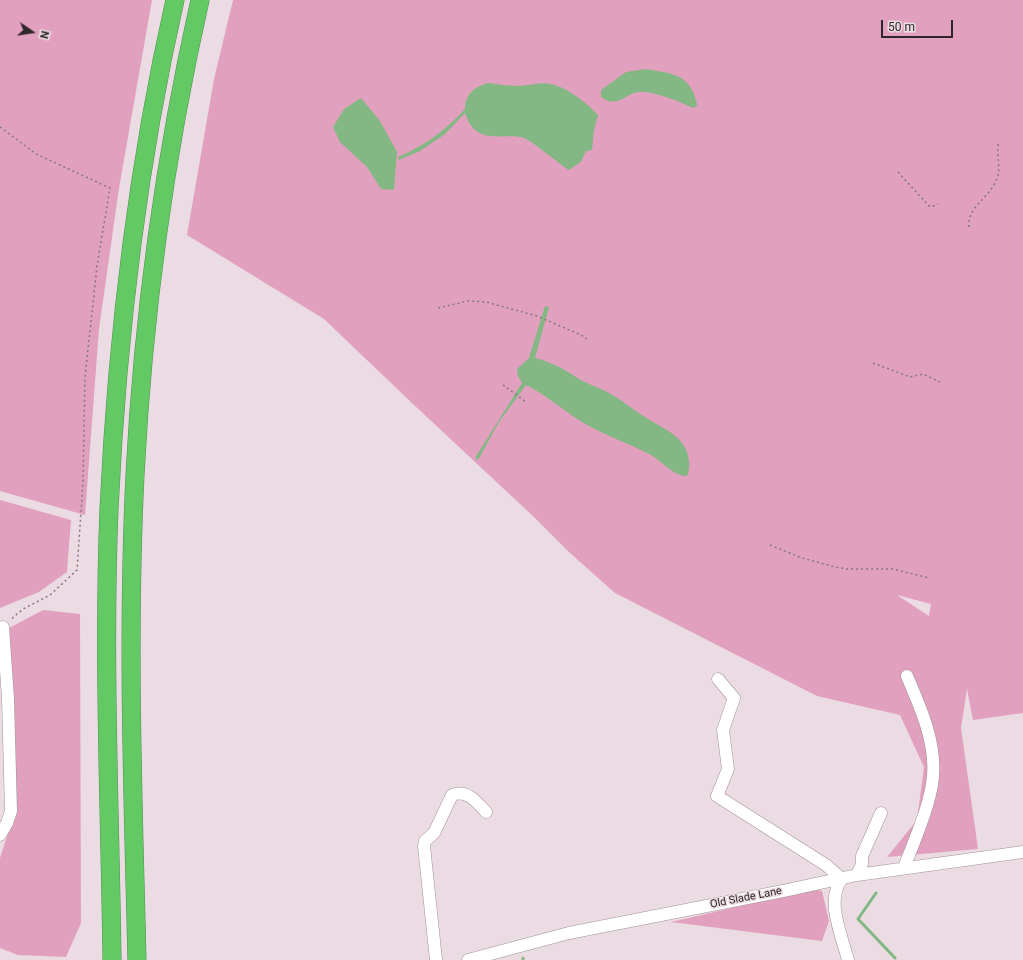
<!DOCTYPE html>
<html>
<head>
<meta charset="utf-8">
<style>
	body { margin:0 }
	#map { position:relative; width:1023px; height:960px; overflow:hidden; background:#ebdbe2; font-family:Roboto,sans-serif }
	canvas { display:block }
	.north { position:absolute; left:12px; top:12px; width:40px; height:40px; -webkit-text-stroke:3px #ebdbe2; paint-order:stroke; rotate:103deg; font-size:11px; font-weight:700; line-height:16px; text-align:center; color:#2d272a }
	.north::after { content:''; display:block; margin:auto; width:14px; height:18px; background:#2d272a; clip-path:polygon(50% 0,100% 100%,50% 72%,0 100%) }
	.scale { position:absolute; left:881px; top:20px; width:72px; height:18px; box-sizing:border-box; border:2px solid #2d272a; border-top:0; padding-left:5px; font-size:12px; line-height:14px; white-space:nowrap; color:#2d272a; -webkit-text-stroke:3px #ebdbe2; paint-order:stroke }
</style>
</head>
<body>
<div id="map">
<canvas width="1023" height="960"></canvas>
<div class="north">N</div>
<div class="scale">50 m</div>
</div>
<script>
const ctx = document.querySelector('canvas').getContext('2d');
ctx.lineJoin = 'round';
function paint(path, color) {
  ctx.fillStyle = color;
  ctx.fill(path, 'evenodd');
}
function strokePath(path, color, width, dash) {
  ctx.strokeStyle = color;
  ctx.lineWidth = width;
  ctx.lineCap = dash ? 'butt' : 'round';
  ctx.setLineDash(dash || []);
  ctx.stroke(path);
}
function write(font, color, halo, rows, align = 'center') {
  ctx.font = font + ' Roboto,sans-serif';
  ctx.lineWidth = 3;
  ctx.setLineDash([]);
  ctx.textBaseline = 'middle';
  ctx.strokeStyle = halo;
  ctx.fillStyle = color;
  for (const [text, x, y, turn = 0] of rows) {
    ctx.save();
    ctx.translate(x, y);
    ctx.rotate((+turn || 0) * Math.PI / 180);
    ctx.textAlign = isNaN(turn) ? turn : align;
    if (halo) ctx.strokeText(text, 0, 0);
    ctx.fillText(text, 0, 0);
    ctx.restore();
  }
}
const green = new Path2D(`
	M0,0H152L119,188L99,329L85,515L0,491Z
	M233,0H1023V713L973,720L967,689L961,728L978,849L887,857L917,820L924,767L900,715L817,696L615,593L570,553L535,518L413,404L324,319L187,235L214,79ZM897,595L931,604L929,616Z
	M0,500L71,520L67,572L39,592L0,608Z
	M43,610L80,614L81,923L66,957L18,955L0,948V858L17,806L9,628Z
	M814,889L822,891L829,921L822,941L671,922Z`);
const water = new Path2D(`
	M646,69C666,73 685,72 694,94C695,98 697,102 697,106L693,108C681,102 658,93 644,92C625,90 620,111 601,97V90L626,72Z
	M489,83C502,85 514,87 527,85C535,84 543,82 551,84C568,88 587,103 598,115L594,130L592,150L586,151L581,162L569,170C559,164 531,140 524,138C502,132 476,147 465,113L445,134L420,151L399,160L398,157C424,146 446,130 465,109C465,94 475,86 489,83Z
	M361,98L380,121L397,152L394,190L381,189L367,167L340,142L333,127L344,109Z
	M545,306L549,307L535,358C551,362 562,368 576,377C586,384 599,387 609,393C622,400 633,410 645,417C658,426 676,432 684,446C689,453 691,468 687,476C675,477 661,461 651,455C628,443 604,435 582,422C563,410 546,395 526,385L499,422L478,460L475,458L522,383L518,376L517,369L529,358Z`);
const stream = new Path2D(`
	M876,893L858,919L895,958
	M523,960V958`);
const path = new Path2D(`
	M0,127L36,154L110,188L97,266L85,377L83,482L77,570L50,595L23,609L10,620
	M898,172L928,205L931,207L938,204
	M969,227C967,208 987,199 995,183C1003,169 995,155 999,141
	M438,308L468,301L486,302L537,316L581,335L587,339
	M873,363L910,377L923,374L940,382
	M503,385L526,402
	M770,545L802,558L835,567L847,569H893L929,578`);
const minor = new Path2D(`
	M718,679L734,698L723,730L728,769L717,796L826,865L842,879C825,900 842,936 848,960
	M0,835L7,823L11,811L8,699L3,627
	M904,868C914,841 931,804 933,776C936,741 920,707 907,676
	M857,875L862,864V856L881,813
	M436,960L424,846L425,841L434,833L452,795C467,789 477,802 486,812
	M468,960L569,933L783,891L857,875L1023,852`);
const highway = new Path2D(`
	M112,960C110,810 103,659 109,509C117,338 137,167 175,0
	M137,960C133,798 127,637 135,475C143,316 165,155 200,0`);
const streetNames = [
	["Old Slade Lane",746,898,-11]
];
paint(green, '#e2a0bf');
paint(water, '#83b783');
strokePath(stream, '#83b783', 3);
strokePath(minor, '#a09198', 13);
strokePath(highway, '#4f9050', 19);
strokePath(path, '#83787d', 1.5, [2, 3]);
strokePath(minor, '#fff', 12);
strokePath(highway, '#62c965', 18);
write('11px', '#2d272a', '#ebdbe2', streetNames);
</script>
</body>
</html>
